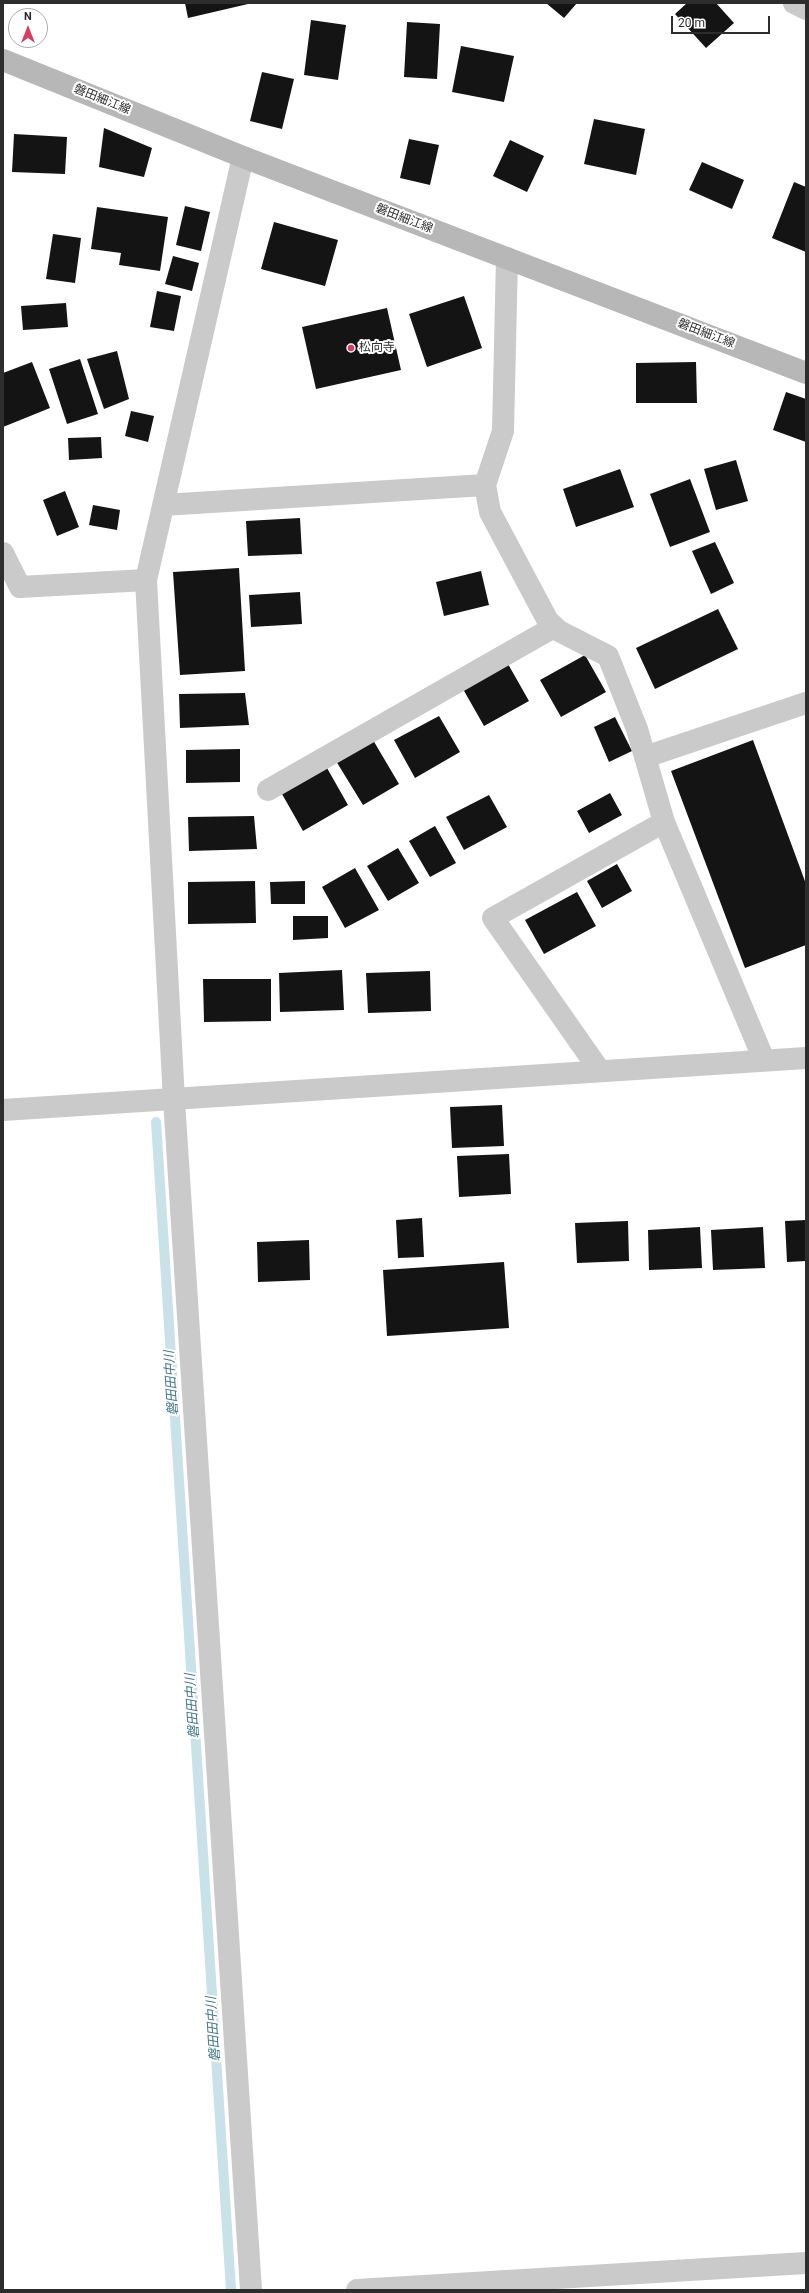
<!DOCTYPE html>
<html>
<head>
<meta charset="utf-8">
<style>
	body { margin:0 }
	#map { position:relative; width:809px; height:2293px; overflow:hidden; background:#fff; font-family:Roboto,sans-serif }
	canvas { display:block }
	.frame { position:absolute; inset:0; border:4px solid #2d2d2d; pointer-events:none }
	.north { position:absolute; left:8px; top:8px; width:40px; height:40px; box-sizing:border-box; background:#fff; border:1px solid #ababab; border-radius:50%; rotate:0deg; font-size:11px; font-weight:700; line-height:16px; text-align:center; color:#2d2d2d }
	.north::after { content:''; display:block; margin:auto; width:14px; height:18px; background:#d53d61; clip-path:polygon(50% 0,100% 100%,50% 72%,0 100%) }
	.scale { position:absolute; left:671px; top:16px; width:99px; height:18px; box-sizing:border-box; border:2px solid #2d2d2d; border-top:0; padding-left:5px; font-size:12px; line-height:14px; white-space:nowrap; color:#2d2d2d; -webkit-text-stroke:3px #fff; paint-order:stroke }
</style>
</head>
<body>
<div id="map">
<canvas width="809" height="2293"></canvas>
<div class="frame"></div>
<div class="north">N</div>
<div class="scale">20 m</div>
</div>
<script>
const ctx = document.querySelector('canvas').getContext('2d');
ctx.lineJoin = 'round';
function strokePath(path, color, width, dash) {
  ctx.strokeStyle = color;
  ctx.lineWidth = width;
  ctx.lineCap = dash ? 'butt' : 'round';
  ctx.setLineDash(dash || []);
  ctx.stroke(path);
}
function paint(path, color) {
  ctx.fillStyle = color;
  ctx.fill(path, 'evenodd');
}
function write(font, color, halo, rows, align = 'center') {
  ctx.font = font + ' Roboto,"Noto Sans JP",sans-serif';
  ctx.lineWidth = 4;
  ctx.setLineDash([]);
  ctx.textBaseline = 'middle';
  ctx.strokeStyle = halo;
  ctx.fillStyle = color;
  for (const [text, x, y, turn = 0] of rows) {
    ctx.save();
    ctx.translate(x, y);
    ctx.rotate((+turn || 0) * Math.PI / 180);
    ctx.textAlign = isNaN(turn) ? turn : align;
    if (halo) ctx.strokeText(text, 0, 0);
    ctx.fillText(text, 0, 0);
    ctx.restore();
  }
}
const stream = new Path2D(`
	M156,1122L231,2290`);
const building = new Path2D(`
	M185,3H248V4L188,18Z
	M546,3H577L564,18Z
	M687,3H716L734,23L706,48L675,14Z
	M311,20L346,25L338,80L304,75Z
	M407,22L440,24L437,79L404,77Z
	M461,46L514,56L504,102L452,92Z
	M262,72L294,79L282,129L250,121Z
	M594,119L645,129L636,175L584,164Z
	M104,128L152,148L144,177L99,167Z
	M14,134L67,137L65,174L12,172Z
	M409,139L439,145L430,185L400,178Z
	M510,140L544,156L527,192L493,176Z
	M702,162L744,180L732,209L689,190Z
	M794,182L806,187V252L772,238Z
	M185,206L210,212L201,251L176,245Z
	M97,207L168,217L160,271L119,265L121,253L91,249Z
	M274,222L338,240L325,286L261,269Z
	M53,234L81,238L75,283L46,279Z
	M173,256L199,263L192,291L165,284Z
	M157,291L181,296L174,331L150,327Z
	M464,296L482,348L427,367L409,314Z
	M66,303L68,327L23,330L21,306Z
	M387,308L401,370L316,389L302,327Z
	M117,351L129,399L104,409L87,359Z
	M80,359L98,414L67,424L49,369Z
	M32,362L50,408L3,427V373Z
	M696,362L697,403H636V363Z
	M786,392L806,399V442L773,430Z
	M131,411L154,416L148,442L125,436Z
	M101,437L102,458L69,460L68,438Z
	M736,460L748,501L716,510L704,469Z
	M620,469L634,507L576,527L563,489Z
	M690,479L710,532L670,547L650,494Z
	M65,491L79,527L57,536L43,500Z
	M93,505L120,510L117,530L89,525Z
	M300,518L302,554L248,556L246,521Z
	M715,542L734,583L711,594L692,551Z
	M239,568L245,671L180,675L173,572Z
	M481,571L489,605L444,616L436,582Z
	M300,592L302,624L251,627L249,595Z
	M718,609L738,649L655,689L636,648Z
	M585,655L606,692L561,717L540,680Z
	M508,664L529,701L484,726L463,689Z
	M245,693L249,725L180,728L179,694Z
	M439,716L460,752L415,778L394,740Z
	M615,717L632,751L609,762L594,727Z
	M373,740L399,784L363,805L336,761Z
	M753,740L806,884V945L745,968L671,771Z
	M240,749V782L186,783V750Z
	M327,768L348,805L303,831L282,794Z
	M610,793L622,815L589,833L577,811Z
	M489,795L507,827L464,850L446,817Z
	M254,816L257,849L189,851L188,817Z
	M435,826L456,863L430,877L409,841Z
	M398,848L419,883L388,901L367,866Z
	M617,864L632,891L602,908L587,881Z
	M355,868L379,910L345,928L322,887Z
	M255,881L256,923L188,924V882Z
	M305,881V904H271L270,882Z
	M577,892L596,926L544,954L525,920Z
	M293,916H328V938L293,940Z
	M342,970L344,1010L280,1012L279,973Z
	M430,971L431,1011L368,1013L366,973Z
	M203,979H271V1021L204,1022Z
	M502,1105L504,1146L452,1148L450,1107Z
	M509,1154L511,1194L459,1197L457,1156Z
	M422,1218L424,1257L398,1258L396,1220Z
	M806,1220V1261L787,1262L785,1221Z
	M628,1221L629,1261L577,1263L575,1223Z
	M700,1227L702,1268L649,1270L648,1230Z
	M763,1227L765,1268L713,1270L711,1230Z
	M309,1240L310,1280L258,1282L257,1242Z
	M504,1262L509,1328L387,1336L383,1270Z`);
const minor = new Path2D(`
	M794,3L806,9
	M243,157L146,580L174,1100L251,2290
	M507,258L503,431L485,485L490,512L548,621L559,631L608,656L637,729L664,822L764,1060
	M163,505L485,485
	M3,553L20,587L146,580
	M645,757L806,703
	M268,790L554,627
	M600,1071L493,918L664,822`);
const tertiary = new Path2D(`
	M3,1110L806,1058
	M357,2290L806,2263`);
const secondary = new Path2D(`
	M3,60L243,157L806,373`);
const markers = [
	[351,348,4,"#d53d61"]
];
const streetNames = [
	["磐田細江線",102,100,22],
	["磐田細江線",404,219,21],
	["磐田細江線",706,334,21]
];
const poiNames = [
	["松向寺",359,348]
];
const waterNames = [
	["磐田田中川",172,1383,-94],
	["磐田田中川",193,1706,-94],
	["磐田田中川",214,2029,-94]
];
strokePath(stream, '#c9e1e8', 10);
paint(building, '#141414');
strokePath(minor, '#cacaca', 22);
strokePath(tertiary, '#cacaca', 22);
strokePath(secondary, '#b7b7b7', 22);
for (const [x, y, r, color] of markers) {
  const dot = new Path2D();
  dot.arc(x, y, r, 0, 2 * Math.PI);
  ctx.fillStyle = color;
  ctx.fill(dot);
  strokePath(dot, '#fff', 1.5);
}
write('12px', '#2d2d2d', '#fff', streetNames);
write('12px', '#2d2d2d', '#fff', poiNames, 'left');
write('italic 13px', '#427887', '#fff', waterNames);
</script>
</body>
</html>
